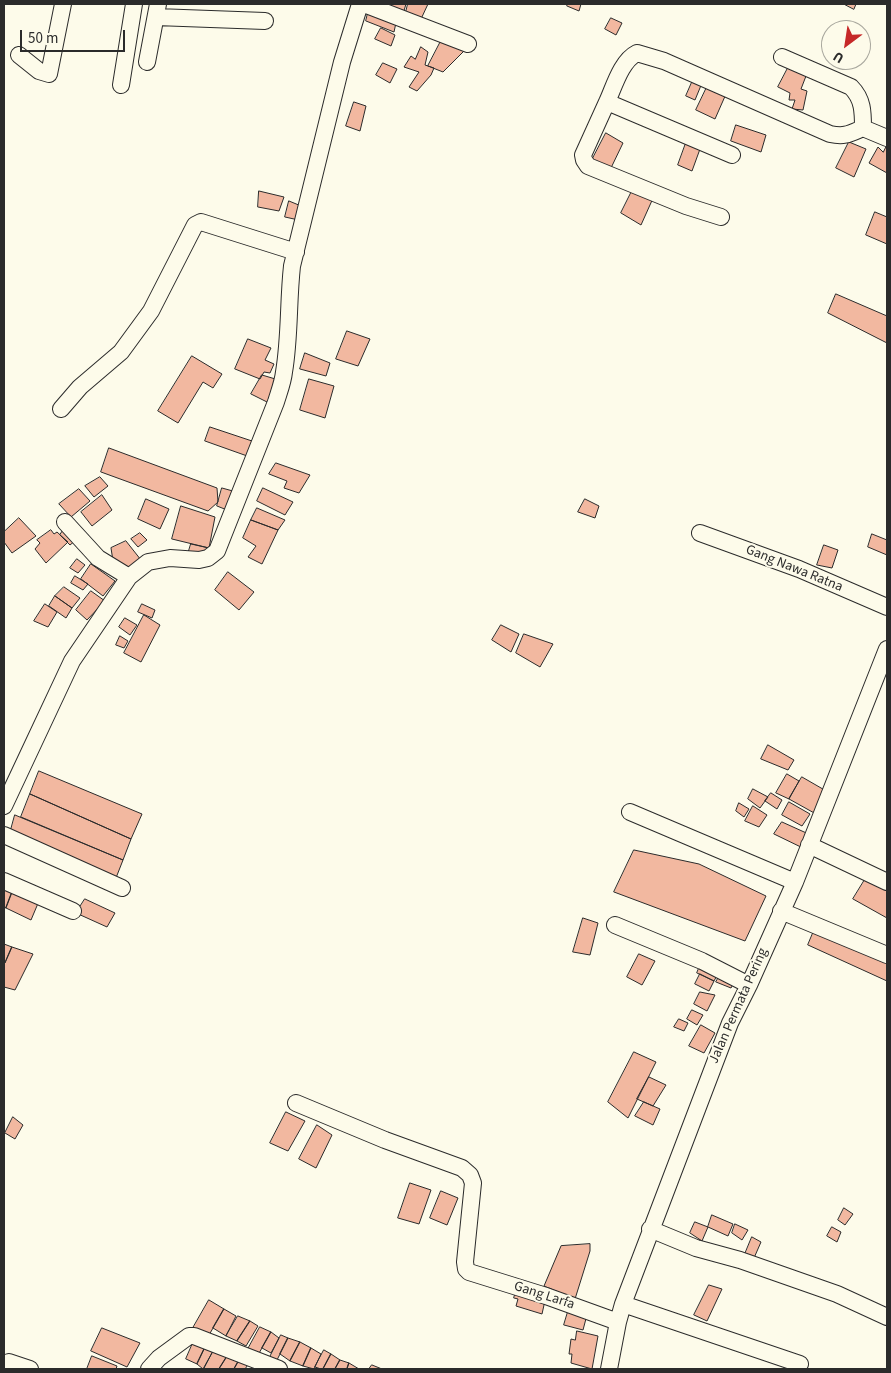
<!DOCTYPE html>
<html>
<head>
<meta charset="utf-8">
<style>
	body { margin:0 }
	#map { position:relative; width:891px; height:1373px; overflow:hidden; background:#fdfbea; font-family:"Source Sans 3",sans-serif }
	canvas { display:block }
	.frame { position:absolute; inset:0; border:5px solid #2b2b2b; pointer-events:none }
	.north { position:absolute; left:821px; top:20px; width:50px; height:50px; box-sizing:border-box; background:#fdfbea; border:1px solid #a9a89e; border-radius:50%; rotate:211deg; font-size:14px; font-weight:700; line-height:20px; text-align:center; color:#2b2b2b }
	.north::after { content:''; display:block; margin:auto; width:18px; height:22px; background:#c62828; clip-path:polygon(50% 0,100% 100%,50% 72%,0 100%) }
	.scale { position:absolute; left:20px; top:30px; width:105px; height:22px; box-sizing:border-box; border:2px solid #2b2b2b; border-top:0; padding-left:6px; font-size:15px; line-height:18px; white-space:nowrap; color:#2b2b2b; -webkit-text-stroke:4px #fdfbea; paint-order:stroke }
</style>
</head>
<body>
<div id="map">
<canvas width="891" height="1373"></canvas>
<div class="frame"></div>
<div class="north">U</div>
<div class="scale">50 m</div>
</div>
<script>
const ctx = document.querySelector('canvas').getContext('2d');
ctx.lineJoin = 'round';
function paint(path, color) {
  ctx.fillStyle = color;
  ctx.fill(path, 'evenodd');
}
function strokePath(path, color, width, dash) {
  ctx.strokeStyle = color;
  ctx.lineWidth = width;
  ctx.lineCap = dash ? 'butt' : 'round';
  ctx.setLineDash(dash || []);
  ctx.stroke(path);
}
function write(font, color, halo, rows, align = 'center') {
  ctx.font = font + ' "Source Sans 3",sans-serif';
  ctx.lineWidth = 4;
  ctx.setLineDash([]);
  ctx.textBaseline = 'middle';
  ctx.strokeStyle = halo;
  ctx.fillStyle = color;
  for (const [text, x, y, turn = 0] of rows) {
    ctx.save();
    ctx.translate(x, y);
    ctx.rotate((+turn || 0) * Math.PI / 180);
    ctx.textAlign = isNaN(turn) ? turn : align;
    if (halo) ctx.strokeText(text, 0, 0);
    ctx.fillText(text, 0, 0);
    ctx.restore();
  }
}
const building = new Path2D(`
	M388,4H406L403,14L387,8Z
	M408,4H428L421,19L406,12Z
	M568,4H581L579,11L567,6Z
	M844,4H856L854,9Z
	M369,9L397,18L394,32L366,21Z
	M611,18L622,23L616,35L605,29Z
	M381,28L395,35L391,46L375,39Z
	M441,41L465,50L443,72L428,66Z
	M421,47L428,52L425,65L434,68L431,75L417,91L409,87L419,72L404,67L411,56L415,59Z
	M383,63L397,69L390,83L376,75Z
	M789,66L806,76L801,89L807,91L803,110L792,109L795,100H789L790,93L778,87Z
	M693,80L702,83L695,100L686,96Z
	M707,87L726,94L715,119L696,110Z
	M354,102L366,106L360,131L346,126Z
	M736,125L766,135L761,152L731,141Z
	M606,133L623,143L610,170L592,160Z
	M849,142L866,149L854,177L836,168Z
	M686,143L700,149L692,171L678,165Z
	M887,145V173L869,163L878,147L883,152Z
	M634,187L654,196L641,225L621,213Z
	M259,191L284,197L279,211L258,207Z
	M289,201L306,208L303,221L285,217Z
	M875,212L887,217V244L866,235Z
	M836,294L887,316V343L828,313Z
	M347,331L370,339L358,366L336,359Z
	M248,339L271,348L265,360L274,364L270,373L264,372L260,379L235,369Z
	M305,353L330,363L326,376L300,369Z
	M192,356L222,374L213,388L203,382L178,423L158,411Z
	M262,375L282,381L269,403L251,394Z
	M309,379L334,386L325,418L300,410Z
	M210,427L255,442L250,457L205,441Z
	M109,448L217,488L218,502L208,511L101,472Z
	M276,463L310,475L299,493L284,488L287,481L269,474Z
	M100,477L108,486L94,497L85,486Z
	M222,488L240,493L232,512L217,506Z
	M263,488L293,502L285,515L257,501Z
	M79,489L90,501L71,517L59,504Z
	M102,495L112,510L92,526L81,512Z
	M146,499L169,509L160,529L138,519Z
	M585,499L599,506L595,518L578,512Z
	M181,506L215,517L209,548L172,539Z
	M257,508L285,520L278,530L251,520Z
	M19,518L36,536L12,553L4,542V532Z
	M251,520L278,530L262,564L248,557L256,546L243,538Z
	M64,529L76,540L70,545L60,535Z
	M51,530L54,534L57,532L68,542L46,563L35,549L40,543L37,540Z
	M140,533L147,540L138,547L131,539Z
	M872,534L887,540V555L868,547Z
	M126,541L141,560L125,571L113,561L111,548Z
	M191,544L209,548L206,556L188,554Z
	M824,545L838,550L832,568L817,565Z
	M77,559L85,565L78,573L70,568Z
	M91,564L115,581L103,596L81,579Z
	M228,572L254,592L239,610L215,590Z
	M75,576L88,584L83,590L71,583Z
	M64,587L80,598L72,608L55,596Z
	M91,591L105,601L87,620L76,610Z
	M55,596L72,608L66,618L49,606Z
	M45,604L57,612L48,627L34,621Z
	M142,604L155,610L152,618L138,612Z
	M144,615L160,625L141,662L124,653Z
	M125,618L137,625L130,635L119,627Z
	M501,625L519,634L511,652L492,640Z
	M524,634L553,644L540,667L516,653Z
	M120,636L128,641L124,648L116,645Z
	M768,745L794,760L788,770L761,759Z
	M39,771L142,814L131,839L30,794Z
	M787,774L799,781L789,799L776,793Z
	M802,777L828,792L816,814L789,799Z
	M753,789L768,797L760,808L748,799Z
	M771,793L782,800L777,809L765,801Z
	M30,794L131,839L123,860L21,817Z
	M789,802L810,814L802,826L782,815Z
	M739,803L749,809L744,817L736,811Z
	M753,806L767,815L759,827L745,821Z
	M15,815L123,860L114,883L9,837Z
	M782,822L813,836L807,850L774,834Z
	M634,850L699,864L766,896L745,941L614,892Z
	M869,873L887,882V918L853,899Z
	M4,884L14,887L6,908L4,907Z
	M14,887L39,901L31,920L6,908Z
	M85,899L115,913L107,927L76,913Z
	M583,918L598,923L590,955L573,952Z
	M816,926L887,956V981L808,945Z
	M4,944L12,947L5,963L4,962Z
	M12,947L33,954L15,990L4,987V965Z
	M639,954L655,961L642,985L627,977Z
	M702,961L720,970L714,981L697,973Z
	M722,972L736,979L731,988L716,982Z
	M700,974L714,981L709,991L695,984Z
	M700,992L715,995L707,1011L694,1004Z
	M692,1010L703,1015L697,1025L687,1019Z
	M679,1019L688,1023L684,1031L674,1027Z
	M701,1025L715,1033L704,1053L689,1046Z
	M634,1052L656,1062L628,1118L608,1102Z
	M649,1077L666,1085L653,1106L637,1099Z
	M644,1102L660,1109L653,1125L635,1116Z
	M286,1112L305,1121L288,1151L270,1143Z
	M13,1117L23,1125L15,1139L5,1133Z
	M317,1125L332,1135L316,1168L299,1159Z
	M410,1183L431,1190L419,1224L398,1218Z
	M441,1191L458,1198L447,1225L430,1218Z
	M844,1208L853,1214L845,1225L838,1220Z
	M712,1215L733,1224L728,1236L708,1227Z
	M695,1222L708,1227L702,1241L690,1233Z
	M735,1224L748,1230L742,1240L732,1233Z
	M832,1227L841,1232L837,1242L827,1236Z
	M752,1237L761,1242L754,1258L745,1254Z
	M590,1244V1251L575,1299L544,1286L561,1246Z
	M709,1285L722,1289L707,1321L694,1315Z
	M517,1288L546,1296L542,1314L516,1306L518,1299L514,1298Z
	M209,1300L224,1309L209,1335L193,1328Z
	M570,1305L588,1311L583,1330L564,1325Z
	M224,1309L236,1316L226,1336L213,1328Z
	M238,1316L250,1321L237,1341L226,1336Z
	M250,1321L258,1326L246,1346L237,1341Z
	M260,1327L271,1332L258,1355L248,1349Z
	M102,1328L140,1343L127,1367L91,1351Z
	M577,1331L598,1336L592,1369L571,1363L572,1354H569L571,1339L575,1340Z
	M271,1332L279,1338L271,1353L262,1348Z
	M281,1335L288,1338L276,1362L269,1359Z
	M196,1336L208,1341L197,1364L186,1359Z
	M288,1338L300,1342L290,1361L280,1354Z
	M208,1341L217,1344L203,1369L197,1364Z
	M300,1342L311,1348L303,1366L290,1361Z
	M217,1344L231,1350L219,1369H204Z
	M311,1348L321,1354L314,1369L303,1366Z
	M231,1350L242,1355L234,1369H219Z
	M324,1350L331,1354L323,1369H321L315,1367Z
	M331,1354L340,1360L335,1369H323Z
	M242,1355L252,1359L245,1369H234Z
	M92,1356L117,1366L116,1369H87Z
	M340,1360L349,1363L347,1369H335Z
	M349,1363L359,1369H347Z
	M372,1365L382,1369H369Z`);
const minor = new Path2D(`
	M364,4L468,44
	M156,17L265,21
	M19,55L39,71L49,74L63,4
	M782,57L851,87C863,99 863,112 863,128
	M147,62L158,4
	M121,85L134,4
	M607,102L583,155L584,160L588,166L686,206L721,217
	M732,155L607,102C614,87 621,61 637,53L664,61L830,134C845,137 849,134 863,128L887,138
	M61,409L80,387L121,352L151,311L195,225L201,222L296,252
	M65,522L98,558L129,577
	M700,533L799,569L887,607
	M4,806L72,661L129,577L148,562L170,558L199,560L208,558L217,551L276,402C279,392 283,382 284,372C290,337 288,302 292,266L342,62L360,4
	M630,812L795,882
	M4,835L122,888
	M809,845L887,882
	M4,881L73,911
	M781,911L887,955
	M615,925L702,961L749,985
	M296,1103L385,1140L462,1168L470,1175L473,1183L465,1262L466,1269L469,1272L546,1296L618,1322
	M650,1229L696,1248L740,1260L837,1294L887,1317
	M623,1304L800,1364
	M4,1364L9,1362L30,1369
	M149,1369L159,1358L189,1336H194L279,1369
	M609,1369L618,1322L623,1304L730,1023L749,985L795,882L887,649`);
const streetNames = [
	["Gang Nawa Ratna",794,569,22],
	["Jalan Permata Pering",739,1006,-66],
	["Gang Larfa",544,1296,18]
];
paint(building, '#f2b8a0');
strokePath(building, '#2b2b2b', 1);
strokePath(minor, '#2b2b2b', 18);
strokePath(minor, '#fdfbea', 16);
write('14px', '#2b2b2b', '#fdfbea', streetNames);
</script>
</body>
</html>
